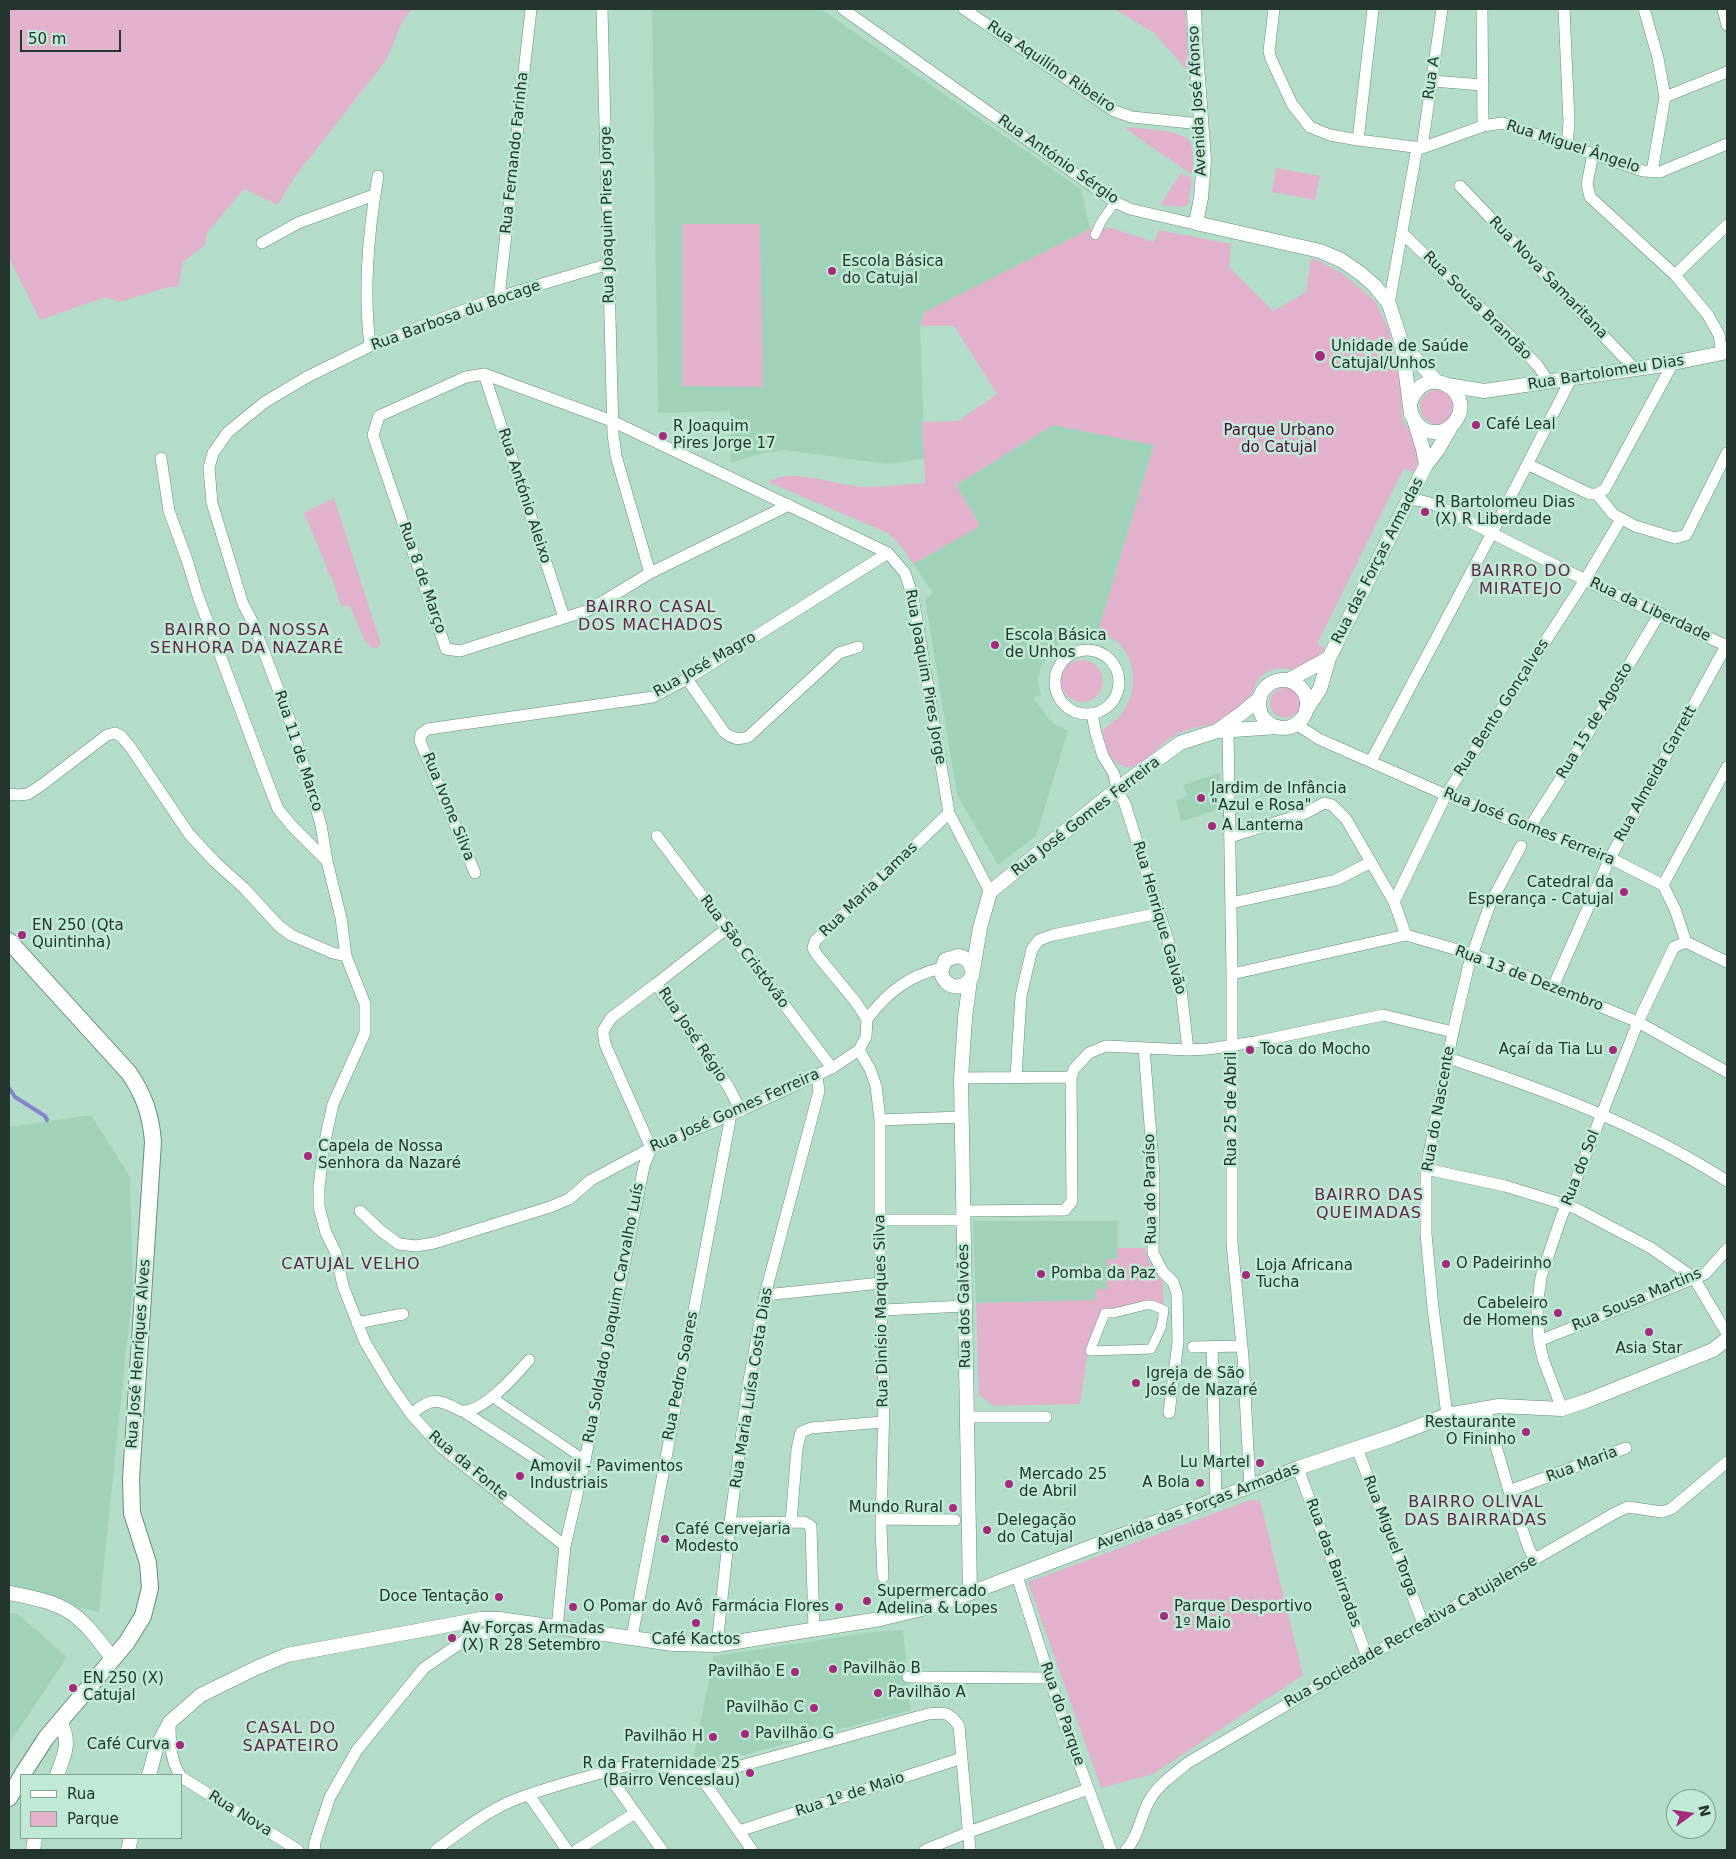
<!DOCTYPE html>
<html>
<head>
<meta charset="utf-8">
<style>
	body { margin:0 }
	#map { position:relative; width:1736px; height:1859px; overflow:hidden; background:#b3ddc8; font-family:"DejaVu Sans",sans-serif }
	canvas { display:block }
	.frame { position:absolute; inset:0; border:10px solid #24352d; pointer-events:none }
	.legend { position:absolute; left:20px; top:1774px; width:162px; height:65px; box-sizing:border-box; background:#c0ead5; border:1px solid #82a292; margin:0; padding:6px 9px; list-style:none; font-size:15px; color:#24352d }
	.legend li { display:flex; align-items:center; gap:10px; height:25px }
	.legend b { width:25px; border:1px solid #82a292 }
	.north { position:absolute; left:1666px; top:1789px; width:50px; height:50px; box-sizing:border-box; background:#c0ead5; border:1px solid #82a292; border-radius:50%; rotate:76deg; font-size:14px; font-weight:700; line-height:20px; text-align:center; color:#24352d }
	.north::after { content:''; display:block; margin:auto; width:18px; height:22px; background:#a52a7d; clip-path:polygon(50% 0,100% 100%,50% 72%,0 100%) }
	.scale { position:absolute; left:20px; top:30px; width:101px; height:22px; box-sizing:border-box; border:2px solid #24352d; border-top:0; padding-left:6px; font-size:15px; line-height:18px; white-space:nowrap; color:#24352d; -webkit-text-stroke:4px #c0ead5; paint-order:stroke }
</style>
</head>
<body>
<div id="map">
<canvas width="1736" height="1859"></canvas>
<div class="frame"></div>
<ul class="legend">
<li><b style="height:6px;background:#fff"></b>Rua</li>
<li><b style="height:14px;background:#e2b2cd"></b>Parque</li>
</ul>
<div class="north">N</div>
<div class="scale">50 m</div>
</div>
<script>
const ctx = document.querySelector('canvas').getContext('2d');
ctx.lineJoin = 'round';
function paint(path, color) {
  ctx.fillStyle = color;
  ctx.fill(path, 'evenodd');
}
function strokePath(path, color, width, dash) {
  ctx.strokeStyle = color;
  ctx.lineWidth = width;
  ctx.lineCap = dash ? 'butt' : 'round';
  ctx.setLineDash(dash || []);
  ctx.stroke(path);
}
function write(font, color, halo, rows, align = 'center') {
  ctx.font = font + ' "DejaVu Sans",sans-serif';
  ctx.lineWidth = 5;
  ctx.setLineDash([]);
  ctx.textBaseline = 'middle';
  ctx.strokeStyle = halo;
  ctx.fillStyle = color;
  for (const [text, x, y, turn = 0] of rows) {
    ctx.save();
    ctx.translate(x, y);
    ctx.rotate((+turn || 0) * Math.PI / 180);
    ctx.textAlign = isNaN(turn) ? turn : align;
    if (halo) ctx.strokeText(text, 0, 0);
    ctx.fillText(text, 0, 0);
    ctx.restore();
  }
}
const built = new Path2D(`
	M652,9H821L1081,189L1090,229L925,312L920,326L925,458L904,462L886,464L785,450L762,453L731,463L730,411L658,413Z
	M1053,425L1154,445L1096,638L1077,637L1060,642L1041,666L1038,680L1041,695L1034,697L1035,700L1049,719L1056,725L1068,731L1036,836L998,865L957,795L925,599L933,593L913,564L979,526L956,485Z
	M1220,773L1219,809L1181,822L1176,801L1187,796L1183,785Z
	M91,1115L130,1177L133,1285L99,1612L9,1591V1127Z
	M973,1221H1118V1260L1107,1259V1289L1096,1300L976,1303Z
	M9,1613L18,1614L67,1657L9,1744Z
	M903,1630L911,1710L710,1764L693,1759L714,1656L873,1632Z`);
const green = new Path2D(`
	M9,9H412L402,22L387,59L294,178L278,205L244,189L207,233L205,245L183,262L178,287H169L119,302L106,297L40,320L9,258Z
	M1114,9H1185L1189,70L1184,67L1153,32Z
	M1127,127C1141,129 1184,129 1190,142C1194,150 1193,165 1193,174H1191L1127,130L1126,128Z
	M1276,168L1320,176L1315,200L1272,192Z
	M1181,173L1191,178L1192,180L1188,205L1181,207L1160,205Z
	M682,224H760L763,387L682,386Z
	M1111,228L1154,242L1159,230L1231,244L1229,267L1273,311L1306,292L1311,258L1320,261L1343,274L1375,301L1389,330L1401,388L1402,419L1414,437L1418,459L1414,473L1404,468L1317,644L1325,648C1318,657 1311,668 1299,669C1288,670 1280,666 1269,671C1254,677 1254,695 1245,705C1221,730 1197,722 1172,737C1157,747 1146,763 1129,768C1107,761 1108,751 1102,731C1108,725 1117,720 1122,713C1138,692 1137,658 1116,641C1111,637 1103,636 1097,635L1154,445L1053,425L956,485L980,526L913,564L904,550L888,533L768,482C794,466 839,487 867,487C886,487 906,484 925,483L922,422L958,421L997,394L954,326H920L925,312L1090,229Z
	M1420 407a17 17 0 1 1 34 0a17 17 0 1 1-34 0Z
	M334,498L381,644L377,648H372L364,639L350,606H341L332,578L327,571L326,565L304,513Z
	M1061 681a21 21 0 1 1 42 0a21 21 0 1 1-42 0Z
	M1270 703a15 15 0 1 1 30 0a15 15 0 1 1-30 0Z
	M1117,1248H1145L1148,1260L1163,1283L1164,1310L1152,1305L1105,1313L1088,1351L1080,1404L994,1406L979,1395L976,1303L1095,1300L1096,1289H1107V1259H1118Z
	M1250,1500H1260L1303,1675L1153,1774L1101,1788L1028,1582Z`);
const stream = new Path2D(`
	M9,1088L15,1097L45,1116L47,1120`);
const pedestrian = new Path2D(`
	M1095,235L1101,222L1115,202
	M1146,1305H1152L1164,1310L1161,1328L1151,1349L1090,1351L1105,1313H1114Z
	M493,1395L499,1402L585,1460`);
const minor = new Path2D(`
	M602,9L613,434L616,456L650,573
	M843,9L1115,202L1130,209L1190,223H1196
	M964,9L1114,111L1132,117L1201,124
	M1274,9L1269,51L1271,59L1292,104L1310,127L1330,135L1358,140L1422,148L1483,126L1502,123L1643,171L1660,172L1727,144
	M1482,9L1483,126
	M1564,9L1569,122L1567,145
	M1644,9L1658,58L1665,97L1652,172
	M1723,9L1727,25
	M1432,81L1483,85
	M1665,97L1727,72
	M1358,140L1373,9
	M1422,148L1442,9
	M1593,154L1587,184L1590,197L1675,275L1708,315L1719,335L1722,353
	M1460,186L1635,369
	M1402,233L1505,331L1538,366L1549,382
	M262,243L298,223L374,195
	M1675,275L1727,225
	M499,297L531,9
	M1389,304L1417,148
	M370,346C363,289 368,233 378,176
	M484,374L564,617
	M161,458L169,511L187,560L198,596L269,786L278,809L292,826L327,861
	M1527,464L1590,494H1597L1605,489L1673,363
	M1597,494L1613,514L1635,526L1675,538L1686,535L1727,453
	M1409,499L1422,501L1436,505L1589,582L1727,646
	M789,505L650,573L589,610L460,651L446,649L373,435L379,416L466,377L484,374L612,421L888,553L905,573L913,597L949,813L990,892
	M1055 682a32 32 0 1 1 64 0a32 32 0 1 1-64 0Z
	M687,679L724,732C733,739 738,740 748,737L839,653L858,647
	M1092,714L1096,734L1103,756L1114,774L1117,789L1125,804L1167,937L1181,989L1188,1050
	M1296,724L1319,739L1446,795L1610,858L1663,885L1675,909L1686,942L1727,962
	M1228,730L1232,974V1243L1243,1357L1250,1487
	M1371,761L1492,533L1571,379
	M9,794L18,795L28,794L43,784L107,735L115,733L121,736L131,748L189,834L215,862L244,888L279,926L291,935L333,953L346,956
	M1530,827L1566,770L1660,613
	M657,836L832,1068
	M1230,837L1306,813L1324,803L1332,805L1346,819L1394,902L1406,935
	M475,873L420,741L421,734L428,729L653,697L687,679L888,553
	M1663,885L1727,767
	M1394,902L1446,795L1585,580L1621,519
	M1231,903L1336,880L1371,862
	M726,929L656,984L728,1086L741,1111
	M1232,974L1406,935L1472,954L1638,1022L1727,1072
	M1553,987L1610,858L1727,644
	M867,1019L855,1001L817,955L813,948L815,941L949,813
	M1144,1048L1154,1176L1153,1253L1163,1272L1173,1282L1177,1294L1178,1342L1169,1413
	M859,1050L870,1069L876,1086L880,1120V1255L884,1400L881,1527L883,1577
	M1448,1058C1546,1090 1640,1125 1727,1181
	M1016,1077L1021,996L1032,949L1039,940L1053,935L1159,913
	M961,1078L1071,1077L1074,1069L1089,1053L1106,1046L1188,1050L1208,1049L1255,1042L1383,1015L1453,1032
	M880,1120L961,1117
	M1426,1169L1505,1186L1567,1205L1577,1209L1651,1248L1694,1278L1727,1334
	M360,1211L381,1231L399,1244L416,1246L434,1243L550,1207L569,1199L591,1180L651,1148L731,1115L832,1068L859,1050L866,1037L867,1019C888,992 908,976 941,968
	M962,1211L1065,1210L1072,1201L1071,1077
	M881,1220H962
	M765,1295L881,1283
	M883,1310L965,1306
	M357,1323L403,1314
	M1539,1341L1705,1274L1727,1249
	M1193,1347L1242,1346
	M1212,1347L1216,1500
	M1485,1408L1509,1491L1529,1549L1535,1559
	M1562,1409L1543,1359L1539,1341L1537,1308L1541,1277L1561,1218L1638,1022L1674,947L1686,942
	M463,1411L579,1487
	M411,1414C425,1404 431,1397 449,1405C453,1406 459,1411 463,1411C483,1412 517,1374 529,1360
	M1447,1415L1433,1308L1426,1234V1169L1453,1032L1469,964L1490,904L1521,846
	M967,1417H1046
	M1357,1448L1423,1624
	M1298,1468L1367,1657
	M1509,1491L1626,1448
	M881,1519L955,1520
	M791,1522L797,1449L801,1432L811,1428L883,1422
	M730,1523L804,1522L811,1526L814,1629
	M565,1546L441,1447L411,1414L390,1384L365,1342L343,1286L336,1253L326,1233L319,1207V1187L324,1145L333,1104L365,1033V1004L346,956L341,918L327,861L321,825L306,773L290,721L269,665L252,621L243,604L212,503L209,468L213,453L228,432L265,402L307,377L370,346L499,297L609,264
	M1017,1576L1063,1720L1111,1850
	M557,1628L565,1546L585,1460L644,1166L651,1148L605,1044L603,1031L611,1018L656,984
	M632,1637L731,1115
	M717,1645L730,1523L748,1386L765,1295L819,1091L817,1076
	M908,1677L1049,1678
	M170,1722C170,1740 170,1760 180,1775
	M606,1772L662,1850
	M698,1773L752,1850
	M181,1777L298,1850
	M529,1795L567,1850
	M739,1831L962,1758
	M314,1850L315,1842L330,1797L357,1750L424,1668L465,1640L519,1623
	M436,1850C460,1832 485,1812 514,1800C550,1786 588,1777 625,1766C651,1760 670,1769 695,1773C703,1774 711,1772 719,1772L928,1714C945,1712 949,1712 959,1726L970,1850
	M577,1850L635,1813
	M925,1850L969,1832L1088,1789
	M1126,1850C1139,1836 1140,1817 1149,1801C1158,1785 1175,1773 1189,1762L1535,1559L1615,1513L1628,1507L1662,1512L1671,1509L1727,1462`);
const tertiary = new Path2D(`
	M1194,9L1195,38L1204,160L1201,198L1196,223L1320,251L1341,260L1360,273L1375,286L1389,304L1402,344L1411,414C1416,424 1422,432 1434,432C1442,433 1449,429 1454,423C1479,393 1424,358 1410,404
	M1402,344L1437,382
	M1447,385L1484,391L1663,365L1727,352
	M1415,423L1423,449L1426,465
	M1259 704a24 24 0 1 1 48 0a24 24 0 1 1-48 0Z
	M1289,680L1329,658
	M1307,709L1320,689L1329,658L1426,465L1437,451L1451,427
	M1218,731L1278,727
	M972,971C971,962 966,957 958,956L945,960L941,973C946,989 964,992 972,976L980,928L990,892L1117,789L1180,743L1217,731L1242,713L1260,698
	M970,980L965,1018L961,1078L970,1593
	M9,1593C69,1604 77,1611 113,1659
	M57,1775C65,1753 71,1743 60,1721
	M149,1775L157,1746L170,1722L201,1695L256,1668L287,1655L481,1619H500L673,1644L717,1645L880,1619L926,1608L970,1593L1298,1468L1393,1436L1447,1415L1499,1406L1562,1409L1586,1401L1713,1350L1727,1339
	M33,1850L35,1838
	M128,1850L131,1838`);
const secondary = new Path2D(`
	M9,941L129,1073C144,1095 151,1115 153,1142L131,1479L132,1513L148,1563L150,1588L143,1616L127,1642L46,1738L22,1775
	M9,1798L21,1777`);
const markers = [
	[832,271,5,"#a52a7d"],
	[1320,356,6,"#a52a7d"],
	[1476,425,5,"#a52a7d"],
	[663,436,5,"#a52a7d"],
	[1425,512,5,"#a52a7d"],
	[995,645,5,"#a52a7d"],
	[1201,798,5,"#a52a7d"],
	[1212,826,5,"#a52a7d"],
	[1624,892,5,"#a52a7d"],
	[22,935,5,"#a52a7d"],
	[1250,1050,5,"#a52a7d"],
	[1613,1050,5,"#a52a7d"],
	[308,1156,5,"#a52a7d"],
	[1446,1264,5,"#a52a7d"],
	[1041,1274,5,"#a52a7d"],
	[1246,1275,5,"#a52a7d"],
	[1558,1313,5,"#a52a7d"],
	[1649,1332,5,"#a52a7d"],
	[1136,1383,5,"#a52a7d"],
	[1526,1432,5,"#a52a7d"],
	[1260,1463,5,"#a52a7d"],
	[520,1476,5,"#a52a7d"],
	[1200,1483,5,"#a52a7d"],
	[1009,1484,5,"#a52a7d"],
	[953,1508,5,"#a52a7d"],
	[987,1530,5,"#a52a7d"],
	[665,1539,5,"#a52a7d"],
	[499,1597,5,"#a52a7d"],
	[867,1601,5,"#a52a7d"],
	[573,1607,5,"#a52a7d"],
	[839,1607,5,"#a52a7d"],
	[1164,1616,5,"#a52a7d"],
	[696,1623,5,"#a52a7d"],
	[452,1638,5,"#a52a7d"],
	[833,1669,5,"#a52a7d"],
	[795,1672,5,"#a52a7d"],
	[73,1688,5,"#a52a7d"],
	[878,1693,5,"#a52a7d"],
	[814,1708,5,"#a52a7d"],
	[745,1734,5,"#a52a7d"],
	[713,1737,5,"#a52a7d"],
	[180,1745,5,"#a52a7d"],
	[750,1773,5,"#a52a7d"]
];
const streetNames = [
	["Rua Aquilíno Ribeiro",1051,67,34],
	["Rua A",1432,78,-82],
	["Avenida José Afonso",1198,101,-93],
	["Rua Miguel Ângelo",1573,147,18],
	["Rua Fernando Farinha",515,153,-84],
	["Rua António Sérgio",1058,160,35],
	["Rua Joaquim Pires Jorge",608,215,-91],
	["Rua Nova Samaritana",1548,278,46],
	["Rua Sousa Brandão",1477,306,45],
	["Rua Barbosa du Bocage",456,316,-20],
	["Rua Bartolomeu Dias",1606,373,-9],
	["Rua António Aleixo",524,496,72],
	["Rua das Forças Armadas",1378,561,-63],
	["Rua 8 de Março",422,578,71],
	["Rua da Liberdade",1650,610,25],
	["Rua José Magro",705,665,-30],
	["Rua Joaquim Pires Jorge",925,677,80],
	["Rua Bento Gonçalves",1502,708,-57],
	["Rua 15 de Agosto",1595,721,-59],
	["Rua 11 de Marco",298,751,72],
	["Rua Almeida Garrett",1656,774,-61],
	["Rua Ivone Silva",448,807,68],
	["Rua José Gomes Ferreira",1086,817,-38],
	["Rua José Gomes Ferreira",1529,827,22],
	["Rua Maria Lamas",869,890,-44],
	["Rua Henrique Galvão",1159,918,74],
	["Rua São Cristóvão",744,952,53],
	["Rua 13 de Dezembro",1529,979,21],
	["Rua José Régio",692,1035,56],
	["Rua 25 de Abril",1232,1109,-90],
	["Rua do Nascente",1439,1109,-80],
	["Rua José Gomes Ferreira",735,1111,-24],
	["Rua do Sol",1581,1168,-69],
	["Rua do Paraíso",1151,1189,-91],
	["Rua Sousa Martins",1637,1300,-23],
	["Rua dos Galvões",965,1306,-91],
	["Rua Dinísio Marques Silva",882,1311,-91],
	["Rua Soldado Joaquim Carvalho Luís",614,1313,-79],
	["Rua José Henriques Alves",139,1354,-86],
	["Rua Pedro Soares",681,1376,-79],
	["Rua Maria Luísa Costa Dias",752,1388,-81],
	["Rua Maria",1582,1465,-21],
	["Rua da Fonte",468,1466,40],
	["Avenida das Forças Armadas",1198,1507,-21],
	["Rua Miguel Torga",1390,1536,69],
	["Rua das Bairradas",1333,1563,70],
	["Rua Sociedade Recreativa Catujalense",1411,1632,-30],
	["Rua do Parque",1062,1714,71],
	["Rua 1º de Maio",850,1795,-18],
	["Rua Nova",240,1814,32]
];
const poiNames = [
	["Escola Básica",842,262],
	["do Catujal",842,279],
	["Unidade de Saúde",1331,347],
	["Catujal/Unhos",1331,364],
	["Café Leal",1486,425],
	["R Joaquim",673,427],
	["Pires Jorge 17",673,444],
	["R Bartolomeu Dias",1435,503],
	["(X) R Liberdade",1435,520],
	["Escola Básica",1005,636],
	["de Unhos",1005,653],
	["Jardim de Infância",1211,789],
	["\"Azul e Rosa\"",1211,806],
	["A Lanterna",1222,826],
	["Catedral da",1614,883,"right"],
	["Esperança - Catujal",1614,900,"right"],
	["EN 250 (Qta",32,926],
	["Quintinha)",32,943],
	["Toca do Mocho",1260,1050],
	["Açaí da Tia Lu",1603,1050,"right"],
	["Capela de Nossa",318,1147],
	["Senhora da Nazaré",318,1164],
	["O Padeirinho",1456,1264],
	["Loja Africana",1256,1266],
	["Tucha",1256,1283],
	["Pomba da Paz",1051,1274],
	["Cabeleiro",1548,1304,"right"],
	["de Homens",1548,1321,"right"],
	["Asia Star",1649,1349,"center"],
	["Igreja de São",1146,1374],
	["José de Nazaré",1146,1391],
	["Restaurante",1516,1423,"right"],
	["O Fininho",1516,1440,"right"],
	["Lu Martel",1250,1463,"right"],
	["Amovil - Pavimentos",530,1467],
	["Industriais",530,1484],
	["Mercado 25",1019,1475],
	["de Abril",1019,1492],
	["A Bola",1190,1483,"right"],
	["Mundo Rural",943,1508,"right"],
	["Delegação",997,1521],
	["do Catujal",997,1538],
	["Café Cervejaria",675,1530],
	["Modesto",675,1547],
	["Supermercado",877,1592],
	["Adelina & Lopes",877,1609],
	["Doce Tentação",489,1597,"right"],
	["O Pomar do Avô",583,1607],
	["Farmácia Flores",829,1607,"right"],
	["Parque Desportivo",1174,1607],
	["1º Maio",1174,1624],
	["Av Forças Armadas",462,1629],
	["(X) R 28 Setembro",462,1646],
	["Café Kactos",696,1640,"center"],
	["Pavilhão B",843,1669],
	["Pavilhão E",785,1672,"right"],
	["EN 250 (X)",83,1679],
	["Catujal",83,1696],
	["Pavilhão A",888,1693],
	["Pavilhão C",804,1708,"right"],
	["Pavilhão G",755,1734],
	["Pavilhão H",703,1737,"right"],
	["Café Curva",170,1745,"right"],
	["R da Fraternidade 25",740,1764,"right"],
	["(Bairro Venceslau)",740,1781,"right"]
];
const parkNames = [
	["Parque Urbano",1279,431],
	["do Catujal",1279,448]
];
const neighbourhoodNames = [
	["BAIRRO DO",1521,572],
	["MIRATEJO",1521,590],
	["BAIRRO CASAL",651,608],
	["DOS MACHADOS",651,626],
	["BAIRRO DA NOSSA",247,631],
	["SENHORA DA NAZARÉ",247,649],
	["BAIRRO DAS",1369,1196],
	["QUEIMADAS",1369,1214],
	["CATUJAL VELHO",351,1265],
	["BAIRRO OLIVAL",1476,1503],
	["DAS BAIRRADAS",1476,1521],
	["CASAL DO",291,1729],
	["SAPATEIRO",291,1747]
];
paint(built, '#a0d2ba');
paint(green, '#e2b2cd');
strokePath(stream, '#8684cd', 4);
strokePath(pedestrian, '#678e7c', 10);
strokePath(minor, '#678e7c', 12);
strokePath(tertiary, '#678e7c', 15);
strokePath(secondary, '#678e7c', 18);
strokePath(pedestrian, '#fff', 9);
strokePath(minor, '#fff', 11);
strokePath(tertiary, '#fff', 14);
strokePath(secondary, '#fff', 16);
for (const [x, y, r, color] of markers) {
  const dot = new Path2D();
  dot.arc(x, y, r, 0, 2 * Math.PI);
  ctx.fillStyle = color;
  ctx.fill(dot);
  strokePath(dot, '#c0ead5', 2);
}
write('15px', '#24352d', '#c0ead5', streetNames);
write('15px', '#24352d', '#c0ead5', poiNames, 'left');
write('15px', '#4d0838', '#c0ead5', parkNames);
ctx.letterSpacing = '1px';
write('16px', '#62254c', '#c0ead5', neighbourhoodNames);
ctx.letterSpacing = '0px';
</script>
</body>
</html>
